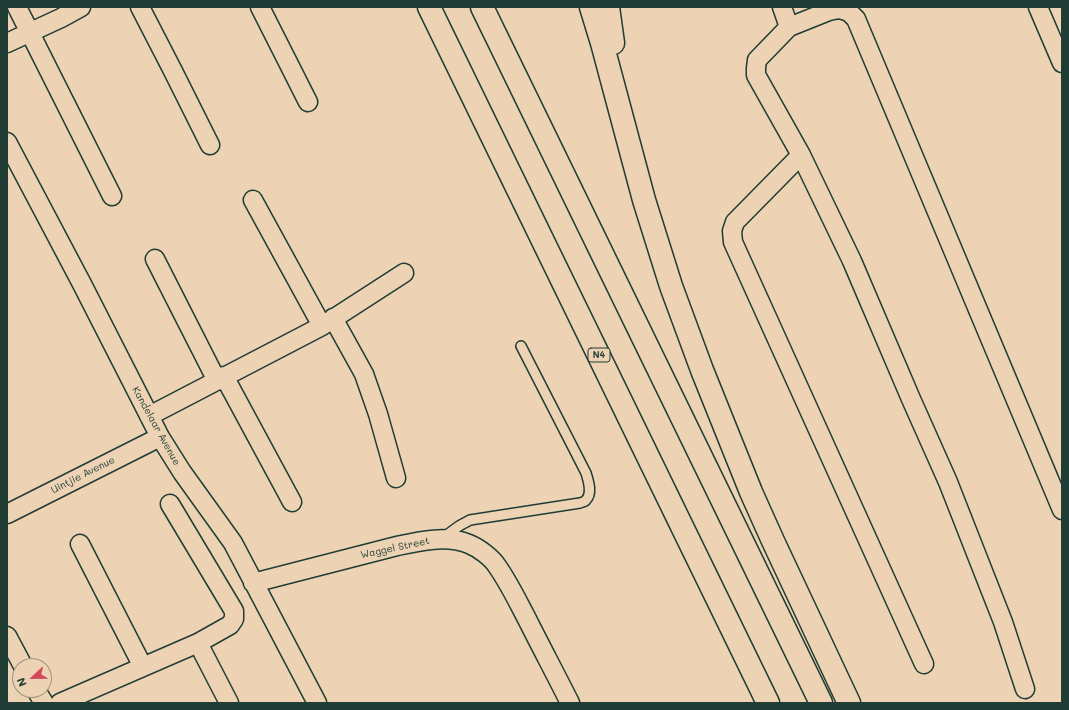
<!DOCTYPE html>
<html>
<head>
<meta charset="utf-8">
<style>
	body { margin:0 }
	#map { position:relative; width:1069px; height:710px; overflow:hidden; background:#edd2b4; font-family:Mali,sans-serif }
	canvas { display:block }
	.frame { position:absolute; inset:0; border:8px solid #1f3d34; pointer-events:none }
	.north { position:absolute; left:12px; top:658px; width:40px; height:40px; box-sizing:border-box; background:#edd2b4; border:1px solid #9b9681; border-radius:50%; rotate:248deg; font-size:11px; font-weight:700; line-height:16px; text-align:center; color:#1f3d34 }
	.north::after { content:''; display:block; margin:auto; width:14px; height:18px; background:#d1495b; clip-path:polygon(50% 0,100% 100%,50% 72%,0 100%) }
</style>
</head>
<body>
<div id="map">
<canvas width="1069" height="710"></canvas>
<div class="frame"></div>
<div class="north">N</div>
</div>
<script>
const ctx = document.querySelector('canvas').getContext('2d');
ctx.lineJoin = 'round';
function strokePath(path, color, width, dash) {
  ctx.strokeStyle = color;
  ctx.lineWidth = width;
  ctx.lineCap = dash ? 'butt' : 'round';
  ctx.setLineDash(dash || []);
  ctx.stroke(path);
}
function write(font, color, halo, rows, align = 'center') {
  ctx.font = font + ' Mali,sans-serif';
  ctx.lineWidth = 3.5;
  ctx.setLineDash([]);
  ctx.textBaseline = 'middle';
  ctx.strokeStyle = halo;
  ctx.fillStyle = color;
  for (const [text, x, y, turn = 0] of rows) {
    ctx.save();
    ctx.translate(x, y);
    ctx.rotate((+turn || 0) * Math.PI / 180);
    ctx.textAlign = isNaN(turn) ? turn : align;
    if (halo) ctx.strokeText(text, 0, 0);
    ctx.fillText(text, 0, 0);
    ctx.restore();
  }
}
const service = new Path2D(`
	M444,537L459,526L470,520L580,503C582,502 585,502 586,500C593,493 588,480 586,473L521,346`);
const minor = new Path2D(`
	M17,7L112,196
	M140,7L173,71L210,145
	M260,7L308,102
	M782,7L789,27
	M1038,7L1062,63
	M7,43L61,18L81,7
	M7,142L82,284L160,437L182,472L233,543L317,703
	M801,155L735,222L732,231L733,242L924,664
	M253,200L322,326
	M155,259L217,381
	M333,318L364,374L378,414L396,478
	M224,376L292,502
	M149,416L322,326L404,273
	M170,504L234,611V619L230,625L198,643L229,703
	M7,514L160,437
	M80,544L143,667
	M253,583L397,546C420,541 447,535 469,544C479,548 492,558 497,566C509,583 518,602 527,619C541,647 556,675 570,703
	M7,636L23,666
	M1025,689L1003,622L948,482L911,399L852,261L801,155L756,75V68L757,60L789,27L829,11L839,9L849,12L856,19L1062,510
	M36,690L44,703
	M60,703L198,643`);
const motorway = new Path2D(`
	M429,7L768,703
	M482,7L821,703
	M591,7L602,43L644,200L671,286L702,370L751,492L773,541L849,703
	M608,7L613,43`);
const shields = [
	[599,355,22]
];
const shieldNames = [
	["N4",599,355]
];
const streetNames = [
	["Kandelaar Avenue",156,426,61],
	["Uintjie Avenue",83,475,-27],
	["Waggel Street",395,548,-12]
];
strokePath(service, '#1f3d34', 12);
strokePath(minor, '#1f3d34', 21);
strokePath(motorway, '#1f3d34', 25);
strokePath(service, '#edd2b4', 9);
strokePath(minor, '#edd2b4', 18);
strokePath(motorway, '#edd2b4', 22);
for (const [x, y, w] of shields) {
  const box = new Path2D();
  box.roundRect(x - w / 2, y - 7, w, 14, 3);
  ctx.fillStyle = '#edd2b4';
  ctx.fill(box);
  strokePath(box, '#1f3d34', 1);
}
write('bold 9px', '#1f3d34', null, shieldNames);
write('10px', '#1f3d34', '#edd2b4', streetNames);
</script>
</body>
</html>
